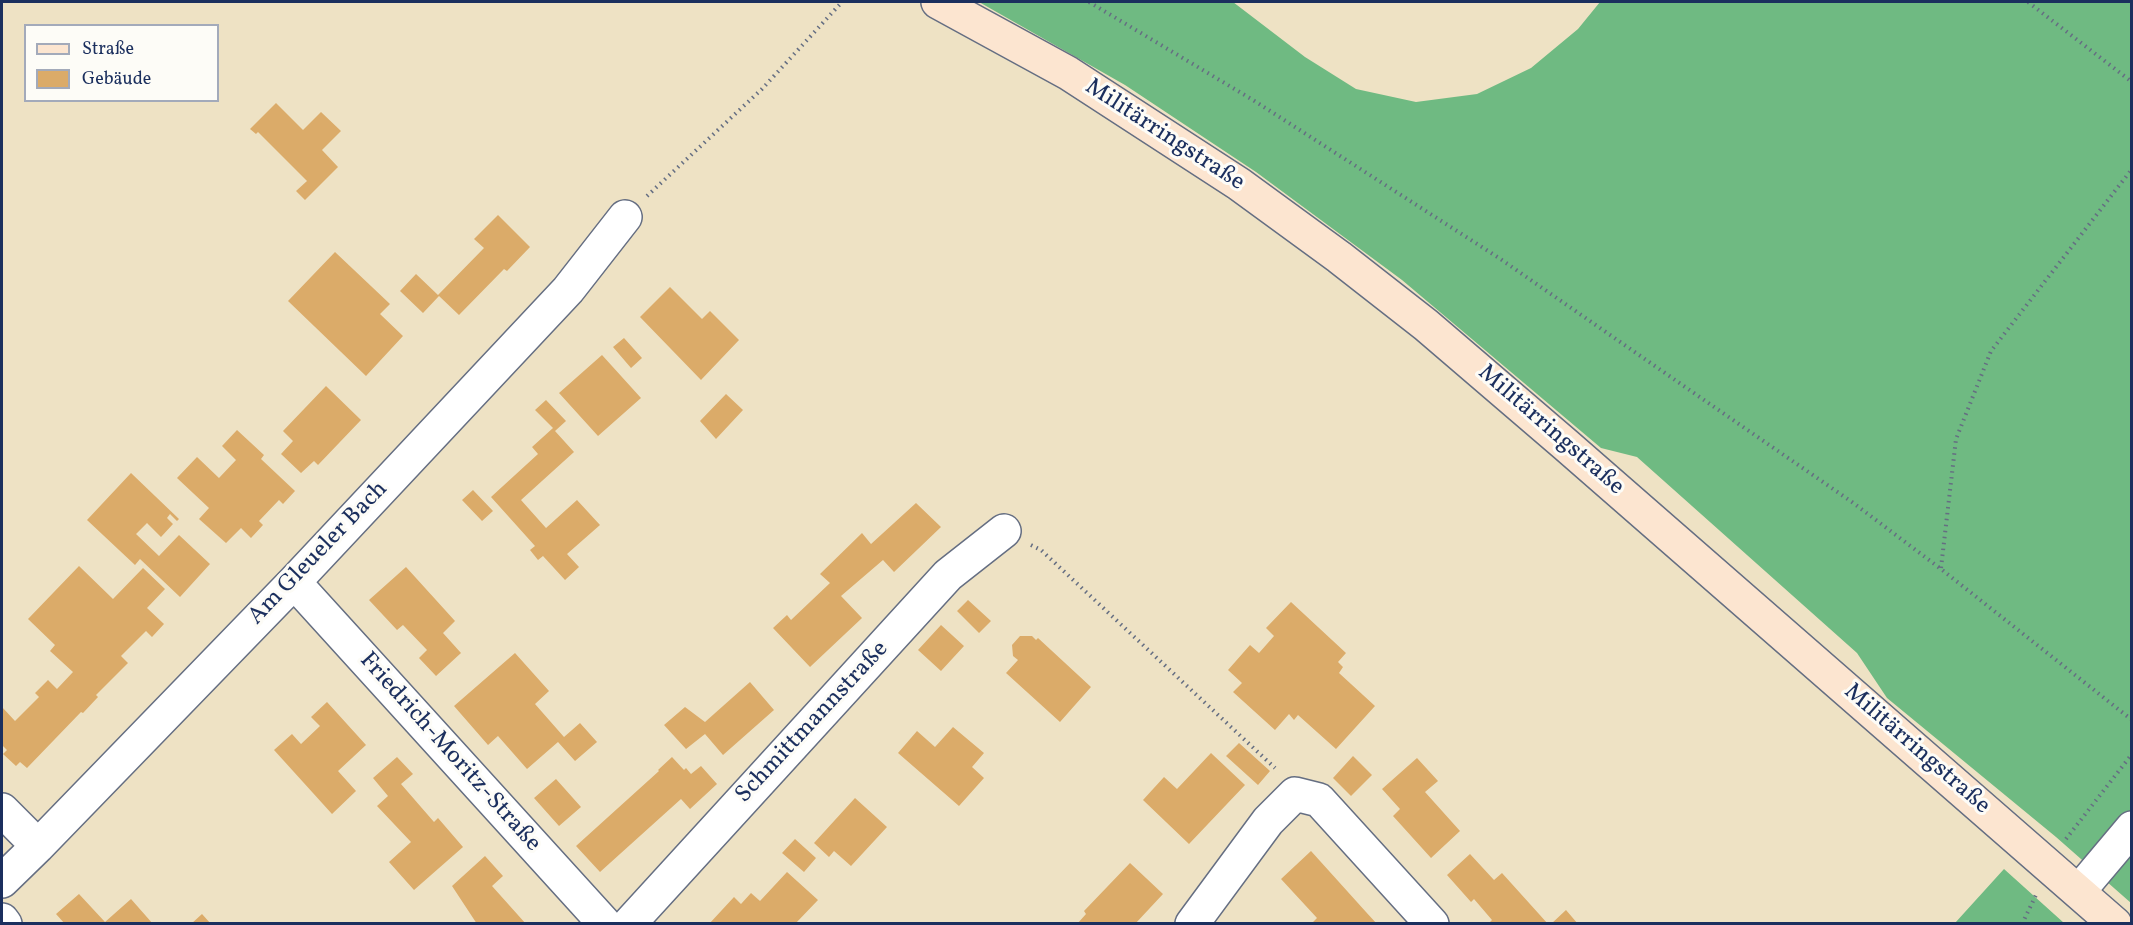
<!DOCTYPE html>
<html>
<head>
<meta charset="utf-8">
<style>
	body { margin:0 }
	#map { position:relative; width:2133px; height:925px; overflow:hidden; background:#eee2c4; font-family:Vollkorn,serif }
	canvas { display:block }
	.frame { position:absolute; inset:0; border:3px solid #1b2f5e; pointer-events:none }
	.legend { position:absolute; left:24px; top:24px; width:195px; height:78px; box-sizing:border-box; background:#fdfcf7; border:2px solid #a3aaba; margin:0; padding:8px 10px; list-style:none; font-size:18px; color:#1b2f5e }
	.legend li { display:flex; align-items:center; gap:12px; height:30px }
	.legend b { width:30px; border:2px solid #a3aaba }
</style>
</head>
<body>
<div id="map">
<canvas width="2133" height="925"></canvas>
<div class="frame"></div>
<ul class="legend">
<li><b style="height:8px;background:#fce5d0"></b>Straße</li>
<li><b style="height:16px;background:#dbab69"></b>Gebäude</li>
</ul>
</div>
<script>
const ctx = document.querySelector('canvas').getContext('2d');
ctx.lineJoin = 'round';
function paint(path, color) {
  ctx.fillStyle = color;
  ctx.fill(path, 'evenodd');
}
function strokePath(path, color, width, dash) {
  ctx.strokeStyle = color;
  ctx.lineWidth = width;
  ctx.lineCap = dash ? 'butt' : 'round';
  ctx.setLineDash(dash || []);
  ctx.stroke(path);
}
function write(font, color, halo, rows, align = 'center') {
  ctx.font = font + ' Vollkorn,serif';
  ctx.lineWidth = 6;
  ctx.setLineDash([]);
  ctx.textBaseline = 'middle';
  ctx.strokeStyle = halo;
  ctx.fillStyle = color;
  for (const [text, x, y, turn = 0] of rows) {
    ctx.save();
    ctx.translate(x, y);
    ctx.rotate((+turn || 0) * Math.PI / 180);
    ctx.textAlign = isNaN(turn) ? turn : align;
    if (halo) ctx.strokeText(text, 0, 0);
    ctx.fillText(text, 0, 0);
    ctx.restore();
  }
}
const forest = new Path2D(`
	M979,2H1233L1305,57L1356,89L1416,102L1477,94L1531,68L1578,29L1600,2H2131V903L2056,837L1887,698L1857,653L1637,457L1601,448L1402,280L1256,172L1125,85Z
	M2004,869L2064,923H1955Z`);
const building = new Path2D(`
	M276,103L303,130L321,112L341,131L322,150L338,167L305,200L296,191L307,181L258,132L256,134L250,129Z
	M498,215L530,247L507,271L504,269L459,315L439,296L423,313L400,291L416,274L438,295L484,248L474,239Z
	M335,252L390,304L380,314L403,336L366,376L288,301Z
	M670,287L702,319L710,311L739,340L701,380L640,317Z
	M624,338L642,358L631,368L613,347Z
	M602,355L641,398L598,436L559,393Z
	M326,386L361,420L318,465L314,461L301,473L281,454L293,441L283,431Z
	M726,394L743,410L716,439L700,421Z
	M546,400L566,421L555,431L574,452L521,500L546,528L577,500L600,525L567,554L579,567L565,580L543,556L538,560L530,550L535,546L491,497L538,454L532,447L553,428L535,410Z
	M237,430L264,455L261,459L295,491L283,504L279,500L259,521L263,525L251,538L241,528L226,543L199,519L209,508L177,478L197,457L219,478L236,460L222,446Z
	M131,473L179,519L177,521L170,514L167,518L173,524L161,537L147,523L136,534L159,556L179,535L210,564L180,597L140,559L135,565L87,520Z
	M473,490L493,511L482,521L462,500Z
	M916,503L941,527L894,572L883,560L841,596L862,618L810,667L773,628L787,615L791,620L830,583L820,574L862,533L871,544Z
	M79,566L113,599L143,568L165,589L147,608L164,624L152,637L146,631L121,656L128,663L96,695L98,697L83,713L81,712L27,768L20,762L16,766L3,754L7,750L2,745V707L15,721L39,697L35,693L48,680L57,689L73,672L50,651L55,645L28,619Z
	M406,567L455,621L443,633L461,653L436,676L419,658L427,650L403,625L397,630L369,600Z
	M968,600L991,621L979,633L957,611Z
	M1291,602L1346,653L1338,662L1343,667L1339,673L1375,706L1336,749L1298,715L1294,720L1289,714L1275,730L1233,692L1242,683L1228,670L1250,645L1259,653L1274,636L1266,628Z
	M941,625L964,646L941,671L918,650Z
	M1020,636H1032L1036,640L1038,638L1091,687L1060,722L1006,673L1018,660L1013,656L1012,645Z
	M515,653L549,691L535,704L564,737L580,723L597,742L575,761L558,742L527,769L498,736L488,745L454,706Z
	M750,682L774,710L723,755L705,734L686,749L664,725L685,707L705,722Z
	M327,702L366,745L338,771L356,791L332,814L274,750L292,734L301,744L320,726L311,717Z
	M953,727L984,753L972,767L984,778L959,806L898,753L917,731L935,747Z
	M1239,743L1270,771L1258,785L1226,756Z
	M1211,753L1245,785L1189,844L1143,800L1164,777L1177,789Z
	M1353,756L1372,775L1351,796L1333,778Z
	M397,757L413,774L401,784L434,822L438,818L463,847L414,890L389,862L411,842L377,806L388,796L373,778Z
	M672,757L684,770L686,768L691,774L701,766L717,784L690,809L681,799L600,872L576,846L659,771L658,770Z
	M1417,758L1438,781L1425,792L1460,831L1431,858L1393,816L1400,809L1382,789Z
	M556,779L581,807L559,826L534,798Z
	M855,798L887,827L851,866L834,851L829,857L814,843Z
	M795,839L816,858L804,872L782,853Z
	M1311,851L1366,912L1377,924H1311L1317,918L1281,879Z
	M1470,854L1494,880L1502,873L1548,924H1491L1490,922L1492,920L1474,899L1471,902L1447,875Z
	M485,856L503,876L492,886L526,924H477L452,886Z
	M1130,863L1163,894L1135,924H1077L1086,914L1084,911Z
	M787,872L818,900L795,924H709L734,897L741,904L751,893L760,901Z
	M79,894L105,922L131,899L153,924H65L56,914Z
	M1566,910L1578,924H1551Z
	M202,914L211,924H191Z`);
const path = new Path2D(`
	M1089,2L1253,100L1499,258L1704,400L1852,502L1941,569L2132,720
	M2028,2L2132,82
	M647,196L762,89L842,2
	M1031,545L1041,550L1275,768
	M1941,568L1956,439L1991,351L2132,169
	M2066,839L2132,754
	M2022,924L2036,895`);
const minor = new Path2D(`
	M294,582L605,924
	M2,810L38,846
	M2,881L38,846L294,582L568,290L625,217
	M2079,891L2132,828
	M2,920L5,924
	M629,924L948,575L1004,531
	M1192,924L1268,821L1295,794L1319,800L1432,924`);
const secondary = new Path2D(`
	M938,2L1068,73L1239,184L1339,257L1426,325L1566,445L2115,924`);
const streetNames = [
	["Militärringstraße",1164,136,33],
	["Militärringstraße",1550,431,41],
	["Am Gleueler Bach",319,554,-46],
	["Schmittmannstraße",813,723,-47],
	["Militärringstraße",1916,750,41],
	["Friedrich-Moritz-Straße",449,753,48]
];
paint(forest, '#6fba82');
paint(building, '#dbab69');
strokePath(minor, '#656e82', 36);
strokePath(secondary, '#656e82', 36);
strokePath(path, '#656e82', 4, [1.5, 4.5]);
strokePath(minor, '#fff', 33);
strokePath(secondary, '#fce5d0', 33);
write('24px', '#1b2f5e', '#fdfcf7', streetNames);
</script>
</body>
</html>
